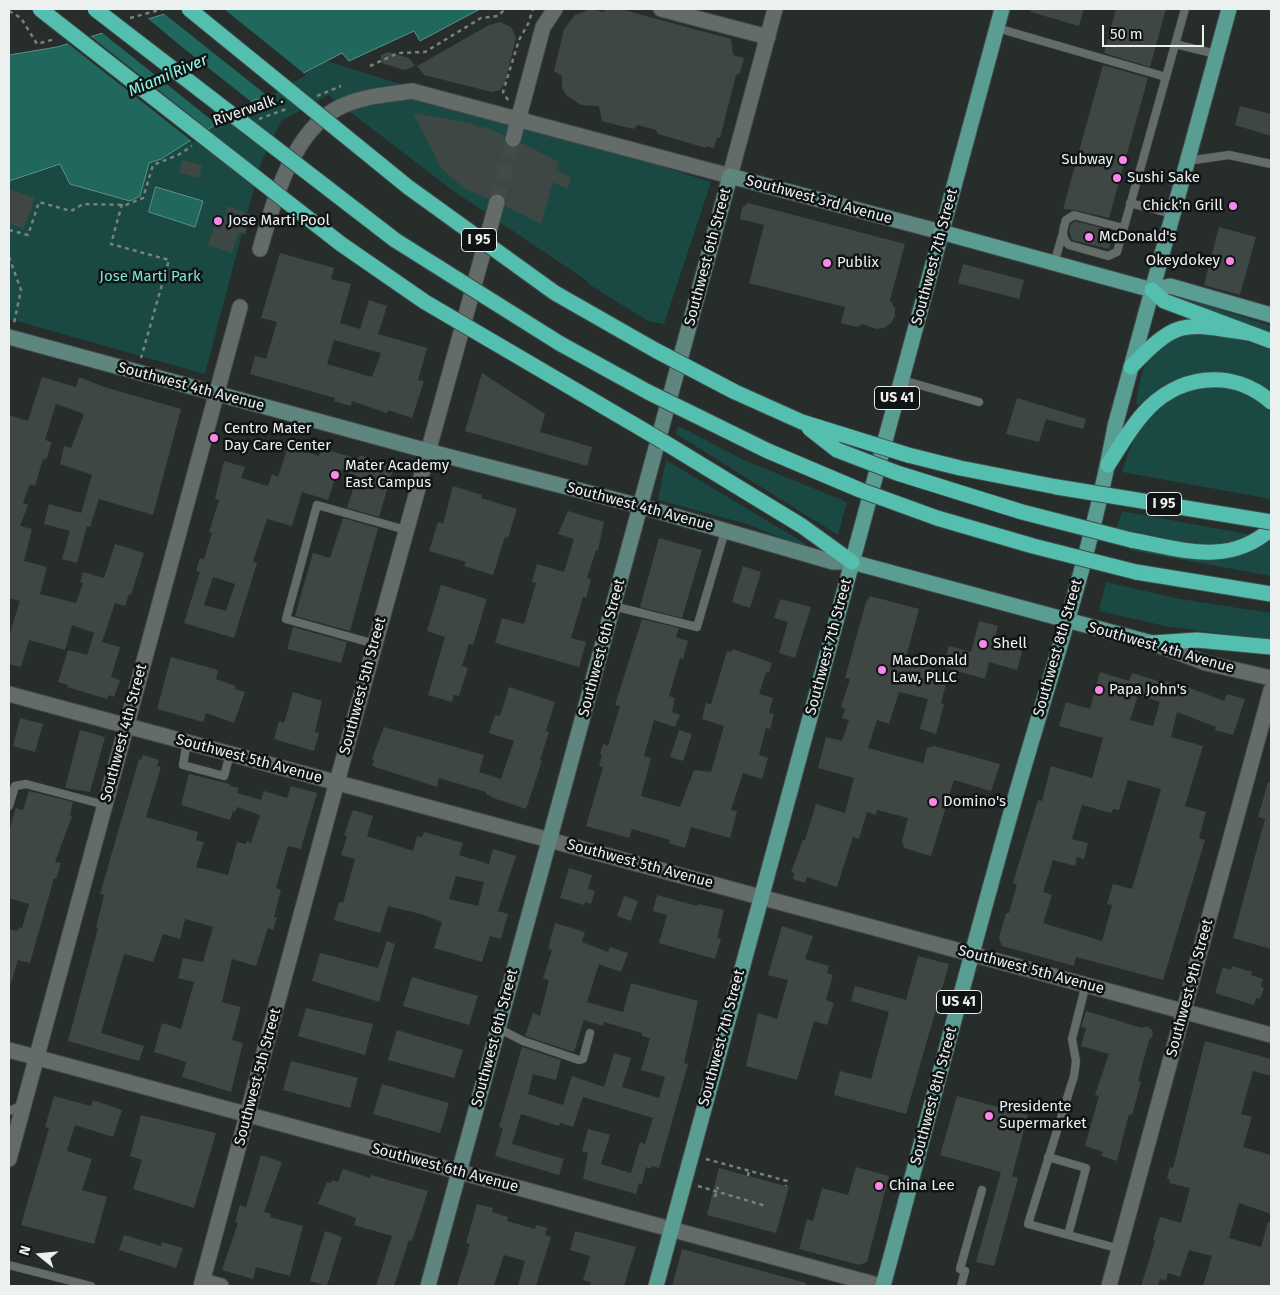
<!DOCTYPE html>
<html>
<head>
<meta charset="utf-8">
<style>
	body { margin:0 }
	#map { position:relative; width:1280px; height:1295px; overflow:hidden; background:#262d2b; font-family:"Fira Sans",sans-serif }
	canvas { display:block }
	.frame { position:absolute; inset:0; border:10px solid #ecf1f0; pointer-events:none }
	.north { position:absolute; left:15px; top:1230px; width:50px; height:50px; -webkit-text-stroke:4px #111414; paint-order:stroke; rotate:287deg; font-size:14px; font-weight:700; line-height:20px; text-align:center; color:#ecf1f0 }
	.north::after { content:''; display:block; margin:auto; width:18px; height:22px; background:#ecf1f0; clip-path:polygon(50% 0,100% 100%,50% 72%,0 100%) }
	.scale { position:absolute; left:1102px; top:25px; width:102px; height:22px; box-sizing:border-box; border:2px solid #ecf1f0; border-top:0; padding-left:6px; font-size:15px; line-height:18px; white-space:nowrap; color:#ecf1f0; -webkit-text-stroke:4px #111414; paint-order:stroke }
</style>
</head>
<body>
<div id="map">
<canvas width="1280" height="1295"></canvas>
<div class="frame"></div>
<div class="north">N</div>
<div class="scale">50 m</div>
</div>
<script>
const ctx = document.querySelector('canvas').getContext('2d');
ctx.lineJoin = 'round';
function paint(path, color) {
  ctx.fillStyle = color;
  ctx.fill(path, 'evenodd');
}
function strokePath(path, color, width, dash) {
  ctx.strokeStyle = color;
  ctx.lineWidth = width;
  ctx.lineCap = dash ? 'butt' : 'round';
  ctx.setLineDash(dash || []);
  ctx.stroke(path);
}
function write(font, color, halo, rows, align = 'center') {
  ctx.font = font + ' "Fira Sans",sans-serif';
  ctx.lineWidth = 5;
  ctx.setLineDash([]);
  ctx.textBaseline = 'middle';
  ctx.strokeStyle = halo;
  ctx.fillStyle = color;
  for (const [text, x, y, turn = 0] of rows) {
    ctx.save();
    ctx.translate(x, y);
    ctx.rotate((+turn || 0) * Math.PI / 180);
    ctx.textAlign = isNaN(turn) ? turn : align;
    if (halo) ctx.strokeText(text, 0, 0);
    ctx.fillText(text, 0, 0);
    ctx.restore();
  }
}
const green = new Path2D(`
	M327,61L711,182L664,324L648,321L590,285L586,280L452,190L328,95L281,121L260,165L205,374L9,319V181L60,164L140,196L149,163L161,159L256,99L259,100Z
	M1181,297L1271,326V334L1180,302Z
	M1190,331L1237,339L1271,350V392C1222,362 1181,366 1139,405L1136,404C1143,359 1147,349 1190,331Z
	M1207,386C1233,388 1254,393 1271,413V499L1122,472C1135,426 1158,395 1207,386Z
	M678,426L746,461L847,502L838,535L676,434Z
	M666,460L806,544L804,547L747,524L658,500Z
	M1122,511L1252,535C1208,555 1162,537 1117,528Z
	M1271,540V576L1129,550L1130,547C1181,556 1225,572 1271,540Z
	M1106,582L1180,599L1271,613V640L1170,627L1099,611Z`);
const water = new Path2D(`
	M181,9H480L420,41L414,31L349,61L342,53L290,80L259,100L256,99L161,159L149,163L140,196L130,201L70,184L60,164L9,181V55L57,47Z
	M156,187L203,201L195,227L149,212Z`);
const pier = new Path2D(`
	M173,9H224L306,75L269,97L162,12Z
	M146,17L182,47L254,104L219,126L100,31Z
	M89,35L210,131L193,142L66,42Z`);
const building = new Path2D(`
	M591,9L603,12L607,9H620L731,39L733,55L744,58L740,73L736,75L720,138H717L714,148L707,146L706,148L658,134L656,130L638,125L633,129L602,121L599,106L581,105L566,95L562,88V76L554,71L564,29L575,15Z
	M1031,9H1084L1079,26L1031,12Z
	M1116,9H1166L1150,67L1104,53Z
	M500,22L511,27L516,37L505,83L500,90L492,92L424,75L417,66L489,25Z
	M388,52L409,58L415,66L405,70L384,64L381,61V55Z
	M1103,65L1148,78L1109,218L1075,210L1063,209Z
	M1240,106L1271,114V136L1235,125Z
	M413,113L470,123L482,128L483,126L504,135V142L510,148H516L521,143L524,144L559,162L556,170L571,177L567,189L553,182L541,224L505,206L506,199L500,193H494L488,199L464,188L441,168Z
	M182,160L202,165L199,178L179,173Z
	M9,189L35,198L24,229L9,223Z
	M748,203L905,244L890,300L895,308V316L891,323L884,328L876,329L863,324L857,327L841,323L845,307L749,283L764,225L740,219L742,208Z
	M228,206L251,215L245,234L239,232L232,253L208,245L214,227L221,229Z
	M1075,221L1106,229L1105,231L1113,234L1109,249L1072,240L1069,231L1071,224Z
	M1219,227L1256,237L1240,295L1204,285Z
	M280,253L334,268L331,279L351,284L340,323L360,329L369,300L387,306L378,334L427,348L418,380L424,381L412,418L388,410L387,413L352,401L351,406L334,401L335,398L250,374L255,356L266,359L277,322L261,318ZM334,340L381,353L372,377L327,364Z
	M963,264L1024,280L1019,299L958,283Z
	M482,373L545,414L540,432L592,447L587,466L465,431Z
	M42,377L76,387L79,377L104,387L181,409L153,515L99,499L90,527L87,526L77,563L62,559L70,531L44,524L49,504L81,513L92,475L60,464L64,446L71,448L84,414L56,404L45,440L52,442L46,460L43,459L35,486L30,484L23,503L28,505L20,526L32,529L24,561L47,567L40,594L76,603L83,583L80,582L83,572L104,578L115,544L144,553L131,595L129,594L125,606L115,603L102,642L120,647L111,677L120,680L114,697L109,695L107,699L67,687L68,685L58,682L68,650L87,655L94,633L72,625L65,650L29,640L21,667L9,664V636L20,601L9,598V415L28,421Z
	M1017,398L1086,419L1083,429L1046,419L1039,442L1006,434Z
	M288,446L319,456L321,448L358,459L359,455L394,466L379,517L347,508L357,476L338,469L328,500L302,492L292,526L267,519L253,561L257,563L234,638L184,623L200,572L196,571L200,558L204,559L212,533L209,532L219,500L215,499L224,461L245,467L241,478L268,486L272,474L278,477ZM213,577L235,584L226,611L204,605Z
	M453,486L482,495L481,498L517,509L508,538L505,537L493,575L464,566L466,562L429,551L438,522L443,524Z
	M568,511L604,522L598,550H596L587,578L591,579L586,598L583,597L571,638L586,642L579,667L495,643L502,618L524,624L536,583L532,582L537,564L564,572L574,539L558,534Z
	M343,518L378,528L350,631L295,616L313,553L330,558Z
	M659,538L702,550L682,618L640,607Z
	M743,566L761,572L750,608L732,602Z
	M441,585L487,599L473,645L469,644L462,666L468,668L459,696L454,695L452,702L428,695L445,637L427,631Z
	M870,596L919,609L905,661L949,673L941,703L944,704L936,734L920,729L928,699L899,692L889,724L877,720L868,748L923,763L927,748L934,746L1000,764L991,791L954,780L931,856L904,848L902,841L908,818L877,810L876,815L867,812L859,839L853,837L837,887L807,877L805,883L793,879L794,873L791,872L803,840H805L816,804L845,813L854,778L818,768L826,737L842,741L849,720L842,718L845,709L841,707L850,679L845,678L866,602Z
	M780,599L811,607L795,658L779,653L788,622L774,618Z
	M642,619L679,628L676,637L688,641L683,659L680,658L669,696L675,698L672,712L680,715L675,727L654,720L644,756L651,758L641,796L680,807L694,770L711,772L724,726L702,719L706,703L711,704L727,651L732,652L733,649L772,663L769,673L766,672L759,694L773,698L769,713L774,714L770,729L766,728L759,755L768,758L762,779L743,773L731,810L737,811L730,838L691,827L685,848L669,843L670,840L632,829L629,838L586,826L603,767L599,766L602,755L600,754L603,744L608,746L620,706L615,705Z
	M979,621L998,626L994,641L1023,649L1017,670L989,662L985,679L943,667L949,646L971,652Z
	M293,627L347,642L341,663L287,649Z
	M171,657L218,670L216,679L236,686L235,689L245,692L234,723L206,713L203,722L157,709Z
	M1100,672L1129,681L1132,673L1165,683V681L1190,688L1224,701L1227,694L1245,699L1233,735L1215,730L1216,727L1177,712L1171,737L1203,746L1185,806L1206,812L1199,838L1205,840L1163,980L1076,957L1074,966L1002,946L999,938L1006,913H1009L1017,884L1013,883L1038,800L1042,801L1051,766L1092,778L1103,738L1059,726L1066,702L1090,709ZM1138,695L1160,702L1153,726L1130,720ZM1128,780L1161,789L1132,889L1113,884L1107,904L1112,905L1102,941L1043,923L1052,895L1043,892L1053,860L1075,866L1077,857L1084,859L1088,843L1072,839L1082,805L1111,813L1113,809L1119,810Z
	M509,687L555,702L546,731L549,732L540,760L542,761L526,809L496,799L486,794V792L439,778L437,787L372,766L374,760L372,759L384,727L484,755L479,772L501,779L514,741L489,733L495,715L500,716Z
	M293,692L322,701L315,732L319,733L314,751L274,739L279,721L284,723Z
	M20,718L43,724L35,752L13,746Z
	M80,730L105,737L90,792L65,788Z
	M679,730L692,734L683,761L670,757Z
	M143,755L159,760L157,766L161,767L146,817L198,832L196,840L204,842L196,867L228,875L237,842L246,844L247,841L251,843L260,815L237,807L235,812L233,811L230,820L181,805L189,774L230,784V786L239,788L237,793L261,800L264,791L287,798L291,786L317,793L301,849L288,846L276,888L281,890L274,917H277L273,930L268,928L256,966L232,959L222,1002L241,1007L232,1040L243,1043L231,1092L182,1077L186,1062L154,1052L162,1023L181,1029L194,982L178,978L183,958L203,962L213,927L185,919L180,939L163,934L153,962L124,954L101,1033L144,1046L139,1061L68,1041L98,928H96L104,895L100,894L139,759L141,760Z
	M1268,782L1271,783V949L1233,938L1265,819L1258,817Z
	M29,791L73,802L70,815L72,816L55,862L61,863L56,879L54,878L30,963L18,960L11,983H9V929L18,931L19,927L22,928L29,904L9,898V831L16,808L23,810Z
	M353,810L373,816L367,836L413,851L417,836L422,837L424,832L463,843L459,855L489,864L493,849L516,856L498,911L508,914L501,939L490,936L482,962L434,948L442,922L421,914L388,906L380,933L334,920L339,902L343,903L355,859L341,855L347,836L344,835ZM456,876L484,882L478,906L449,899Z
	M569,868L592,875L588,889L595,891L591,904L585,902L584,905L560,898Z
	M657,895L697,906L698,904L724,910L717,938L721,939L715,959L659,943L667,915L653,911Z
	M624,896L638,901L631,921L617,916Z
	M555,923L585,932L582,942L608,952L610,947L628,953L621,972L599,964L587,1002L623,1012L631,983L698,1001L684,1063L688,1064L659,1168L652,1166L651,1169L646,1167L642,1184L639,1183L636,1194L583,1179L588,1153L582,1151L588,1129L610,1135L601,1164L631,1173L640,1142L645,1144L653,1118L583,1097L573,1127L560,1123L559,1126L521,1114L512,1144L564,1159L559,1175L495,1156L503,1128L499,1127L522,1047L561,1060L556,1080L533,1074L528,1094L563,1105L572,1076L604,1087L614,1053L631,1058L622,1087L659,1098L665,1077L641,1070L650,1038L642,1036V1033L604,1022L603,1026L584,1020L574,1052L525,1036L533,1013L540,1016L549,980L543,978L552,950L548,949Z
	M782,926L813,936L805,959L829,966L827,973L833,975L826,1000L834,1003L827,1025L814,1021L797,1080L746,1066L758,1013L777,1019L788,980L768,975Z
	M387,941L395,944L379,1002L312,981L320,953L378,968Z
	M918,956L949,964L906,1114L834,1095L840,1071L871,1079L889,1012L851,1001L855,986L906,1000Z
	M1232,966L1252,972L1251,975L1263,979L1261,987L1264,988L1260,999L1256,998L1254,1005L1215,993L1223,967L1231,970Z
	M412,977L478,996L469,1025L403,1006Z
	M306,1008L373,1024L365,1055L298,1036Z
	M1086,1011L1142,1028L1147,1026L1152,1030L1153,1036L1149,1040L1138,1081L1141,1082L1132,1115L1129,1114L1117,1161L1101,1156L1103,1152L1085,1146L1099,1096L1095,1095L1109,1054L1081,1046L1086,1028L1081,1027Z
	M397,1030L463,1050L454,1078L388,1060Z
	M1205,1041L1271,1059V1076L1253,1071L1241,1114L1252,1117L1243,1147L1271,1155V1214L1239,1203L1229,1238L1261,1247L1268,1222H1271V1286H1203L1212,1256L1189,1250L1180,1277L1168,1273L1166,1281L1160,1279L1158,1286H1141L1155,1241L1153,1240L1160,1217L1181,1223L1190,1188L1169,1183L1170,1180L1167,1179L1170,1167L1173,1168Z
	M291,1061L358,1078L350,1108L283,1090Z
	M382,1084L449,1103L440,1133L373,1114Z
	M54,1096L91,1106L93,1100L122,1110L113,1137L75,1125L67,1151L92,1159L82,1190L107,1197L94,1244L21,1225L49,1128L45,1127Z
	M957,1096L1028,1115L1012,1176L1018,1178L994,1266L976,1262L1001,1172L940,1155Z
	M141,1115L216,1133L194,1208L133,1189L142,1160L130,1156Z
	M261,1155L282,1162L264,1212L271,1214L270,1217L303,1226L290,1276L256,1267L253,1279L222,1270L238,1223L235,1222L240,1205L246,1207Z
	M856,1167L889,1176L867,1262L859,1265L799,1249L807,1219L813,1221L822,1188L848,1195Z
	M719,1168L789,1187L776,1233L707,1215Z
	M343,1169L370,1178L371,1175L428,1191L412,1241L409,1240L394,1286H376L392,1236L354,1225L356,1218L318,1204L327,1182L331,1183L332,1180L338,1182Z
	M477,1204L493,1208L492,1212L508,1217L507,1221L535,1229L536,1225L547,1228L545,1235L551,1237L536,1286H518L525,1261L504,1255L494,1286H457L470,1244L466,1243Z
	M325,1231L342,1237L327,1286L310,1281Z
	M575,1231L636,1247L624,1286H590L591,1282L583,1280L590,1256L570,1250Z
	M124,1235L161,1246L162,1242L183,1248L176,1268L119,1250Z
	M682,1249L806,1283V1286H672Z`);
const streetTunnel = new Path2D(`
	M497,202L513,139`);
const path = new Path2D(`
	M9,11L21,18L37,44L55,39
	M130,18L163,9
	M370,66L398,53L425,52L481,18L498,16L505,9
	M317,96L341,86
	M508,100L503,92L519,40L528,24L533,9
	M259,119L289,108
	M122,204L111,244L169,260L141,358
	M9,230L28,235L39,202L71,211L83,204L126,205L143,198L153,165L178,155L192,146
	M9,257L21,290L14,323
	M706,1159L787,1181L786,1186
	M748,1176L749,1170
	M698,1186L766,1206
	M715,1197L718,1187`);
const lane = new Path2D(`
	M997,28L1166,77
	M1175,44L1216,54
	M1187,161L1229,155L1271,164
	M1130,203L1173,214
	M1123,228L1074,215L1066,220C1063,230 1060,237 1069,245L1108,256L1117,252L1185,9
	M1054,264L1062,236
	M902,380L979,402
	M613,606L697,627L725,531
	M375,644L286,619L317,505L406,530
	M187,742L183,765L224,776L230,754
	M9,806L15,786L26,784L105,805
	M1086,984L1072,1039L1076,1061L1074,1076L1028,1224L1120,1249
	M498,1028L523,1041L579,1060L583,1059L590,1033
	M9,1111L23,1105
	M1048,1157L1086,1168L1068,1235
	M9,1265L91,1286
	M961,1286L965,1271L960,1269L982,1190`);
const street = new Path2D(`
	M661,9L768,37
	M513,139L543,27L555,9
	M260,249C273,203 292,132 338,108C361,96 387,95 412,91L730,176L775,9
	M1152,643L1206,663L1271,678
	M9,694L1271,1035
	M9,1050L881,1286
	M9,1159L240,307
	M203,1281L221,1286
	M201,1286L332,800L497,202
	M1109,1286L1271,690`);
const secondary = new Path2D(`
	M9,337L439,454L640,506L833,562H852
	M428,1286L730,176L941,232`);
const primary = new Path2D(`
	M941,232L1152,290L1170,286L1271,315
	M852,562L1152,643
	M656,1286L1002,9
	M883,1286C927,1123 969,960 1015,798C1050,675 1092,552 1115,426L1229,9`);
const highway = new Path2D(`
	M1152,290L1164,301L1271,341
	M1131,367C1178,318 1184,323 1248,333
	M664,442L802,526L852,562
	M908,455L960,468L1057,487
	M1108,465C1119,448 1129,430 1143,414C1176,375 1232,367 1271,402
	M1131,540C1181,549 1228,567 1271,529
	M1136,572L1271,594
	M1152,643L1197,640L1271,647`);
const highwayBridge = new Path2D(`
	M40,9L341,244L425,302L664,442
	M95,9L395,240L559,343L648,392L768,451L860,490L937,518L1033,546L1136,572
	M189,9L408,187L555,293L655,350L735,392L802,422L908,455
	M809,428L837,450L897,473L1022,512L1131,540
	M1057,487L1271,522`);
const markers = [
	[1123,160,5,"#f988e9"],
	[1117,178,5,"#f988e9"],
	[1233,206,5,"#f988e9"],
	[218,221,5,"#f988e9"],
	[1089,237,5,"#f988e9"],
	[1230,261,5,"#f988e9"],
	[827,263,5,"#f988e9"],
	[214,438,5,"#f988e9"],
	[335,475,5,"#f988e9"],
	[983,644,5,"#f988e9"],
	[882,670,5,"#f988e9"],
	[1099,690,5,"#f988e9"],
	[933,802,5,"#f988e9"],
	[989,1116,5,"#f988e9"],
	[879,1186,5,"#f988e9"]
];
const shields = [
	[479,240,35],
	[897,398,45],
	[1164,504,35],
	[959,1002,45]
];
const shieldNames = [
	["I 95",479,240],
	["US 41",897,398],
	["I 95",1164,504],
	["US 41",959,1002]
];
const streetNames = [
	["Riverwalk .",248,110,-19],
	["Southwest 3rd Avenue",819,200,15],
	["Southwest 6th Street",708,257,-75],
	["Southwest 7th Street",935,257,-75],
	["Southwest 4th Avenue",191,387,15],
	["Southwest 4th Avenue",640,507,15],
	["Southwest 7th Street",829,647,-75],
	["Southwest 6th Street",602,648,-75],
	["Southwest 8th Street",1058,648,-74],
	["Southwest 4th Avenue",1161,648,16],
	["Southwest 5th Street",363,686,-75],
	["Southwest 4th Street",124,733,-75],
	["Southwest 5th Avenue",249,759,15],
	["Southwest 5th Avenue",640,864,15],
	["Southwest 5th Avenue",1031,970,15],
	["Southwest 9th Street",1190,988,-75],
	["Southwest 6th Street",495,1038,-75],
	["Southwest 7th Street",722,1038,-75],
	["Southwest 5th Street",258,1077,-75],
	["Southwest 8th Street",934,1096,-75],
	["Southwest 6th Avenue",445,1168,15]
];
const poiNames = [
	["Subway",1113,160,"right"],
	["Sushi Sake",1127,178],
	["Chick'n Grill",1223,206,"right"],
	["Jose Marti Pool",228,221],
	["McDonald's",1099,237],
	["Okeydokey",1220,261,"right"],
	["Publix",837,263],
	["Centro Mater",224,429],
	["Day Care Center",224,446],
	["Mater Academy",345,466],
	["East Campus",345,483],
	["Shell",993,644],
	["MacDonald",892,661],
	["Law, PLLC",892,678],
	["Papa John's",1109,690],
	["Domino's",943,802],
	["Presidente",999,1107],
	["Supermarket",999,1124],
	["China Lee",889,1186]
];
const parkNames = [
	["Jose Marti Park",150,277]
];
const waterNames = [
	["Miami River",168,76,-23]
];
paint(green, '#194942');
paint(water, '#20675d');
strokePath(water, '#5d9089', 1);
paint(pier, '#262d2b');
paint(building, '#3f4745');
strokePath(streetTunnel, '#444a49', 15, [15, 8]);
strokePath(lane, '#434a49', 9);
strokePath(street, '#434a49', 17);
strokePath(secondary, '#434a49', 17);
strokePath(primary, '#434a49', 17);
strokePath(highway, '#434a49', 17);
strokePath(path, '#7a807e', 2.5, [4, 4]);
strokePath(lane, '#646c6a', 8);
strokePath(street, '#646c6a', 15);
strokePath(secondary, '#5f857f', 15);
strokePath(primary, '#5a9d93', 15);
strokePath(highway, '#54beaf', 15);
strokePath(highwayBridge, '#434a49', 17, []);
strokePath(highwayBridge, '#54beaf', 15);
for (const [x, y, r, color] of markers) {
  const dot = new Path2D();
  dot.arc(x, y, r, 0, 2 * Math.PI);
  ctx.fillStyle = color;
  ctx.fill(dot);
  strokePath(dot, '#111414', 2);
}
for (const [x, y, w] of shields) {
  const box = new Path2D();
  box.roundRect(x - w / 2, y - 11.5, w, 23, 4);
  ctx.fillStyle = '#111414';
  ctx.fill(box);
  strokePath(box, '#ecf1f0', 1);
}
write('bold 14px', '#ecf1f0', null, shieldNames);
write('15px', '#ecf1f0', '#111414', streetNames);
write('15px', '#ecf1f0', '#111414', poiNames, 'left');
write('15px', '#7de6d5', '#111414', parkNames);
write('italic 16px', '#90f8e7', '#111414', waterNames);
</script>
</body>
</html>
